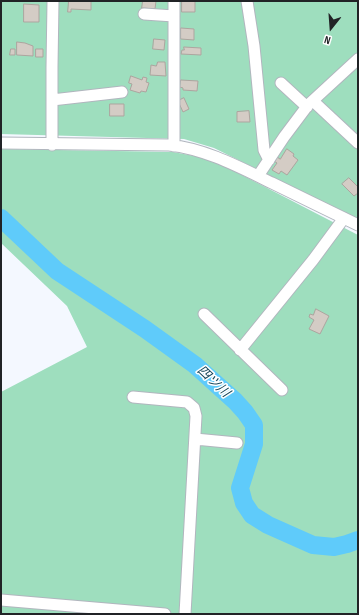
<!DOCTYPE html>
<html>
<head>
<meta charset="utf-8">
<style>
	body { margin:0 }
	#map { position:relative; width:359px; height:615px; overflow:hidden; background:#f4f8ff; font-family:"Sofia Sans Condensed",sans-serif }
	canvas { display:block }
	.frame { position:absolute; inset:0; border:2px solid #212326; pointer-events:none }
	.north { position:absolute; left:311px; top:8px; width:40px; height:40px; -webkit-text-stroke:3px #fff; paint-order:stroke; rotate:197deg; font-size:11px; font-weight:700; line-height:16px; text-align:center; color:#212326 }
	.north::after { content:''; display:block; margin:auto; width:14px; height:18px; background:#212326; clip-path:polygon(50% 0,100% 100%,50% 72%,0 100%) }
</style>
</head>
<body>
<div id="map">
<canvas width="359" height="615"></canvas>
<div class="frame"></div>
<div class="north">N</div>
</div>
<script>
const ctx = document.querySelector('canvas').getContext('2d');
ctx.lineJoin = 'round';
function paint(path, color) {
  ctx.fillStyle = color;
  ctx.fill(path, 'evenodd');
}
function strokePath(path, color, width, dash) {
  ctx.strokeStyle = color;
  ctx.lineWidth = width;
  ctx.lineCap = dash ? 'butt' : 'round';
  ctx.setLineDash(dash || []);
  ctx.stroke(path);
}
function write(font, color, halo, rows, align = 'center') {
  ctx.font = font + ' "Sofia Sans Condensed","Noto Sans JP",sans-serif';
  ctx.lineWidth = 3;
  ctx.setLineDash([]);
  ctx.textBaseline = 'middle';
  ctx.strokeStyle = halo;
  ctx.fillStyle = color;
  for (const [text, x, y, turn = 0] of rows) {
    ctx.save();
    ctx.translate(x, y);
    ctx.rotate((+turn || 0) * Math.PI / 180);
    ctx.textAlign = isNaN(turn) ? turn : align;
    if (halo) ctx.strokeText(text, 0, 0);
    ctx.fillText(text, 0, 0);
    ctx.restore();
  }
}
const green = new Path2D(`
	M1,1H358V219L214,148L184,139L1,134Z
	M1,149L173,152L211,159L358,235V614H1V392L87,347L67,306L1,243Z`);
const river = new Path2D(`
	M1,218L57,271L145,329L195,365L235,401L245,412L254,425V444L240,488L244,503L252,515L268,525L313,545L334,547L347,544L358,540`);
const building = new Path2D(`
	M69,1H91V10L71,9V12H68Z
	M143,1H156L155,9L142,8Z
	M182,1H195V12H182Z
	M24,4L39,5V22H24Z
	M181,28L194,29V40L181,39Z
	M154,39L165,40L164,50L153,49Z
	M17,42L25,43L33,46V56L17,55Z
	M184,47L201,48V55L181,54L182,50H184Z
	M11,49H15V55H10Z
	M36,49H43V57H36Z
	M158,62H165L166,76L150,75L151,65L156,66Z
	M131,76L142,80L143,77L147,78L146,82L149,83L146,92L141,91L140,93L130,90L132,84L129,83Z
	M181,80L198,81L197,91L183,90V88L180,87Z
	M184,98L189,109L183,112L178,101Z
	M110,104H124V116H110Z
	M249,111L250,122H237V112Z
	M287,149L294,154L293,156L298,160L287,175L281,171L279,174L272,170L277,163L274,161L277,157L280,159Z
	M349,178L358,187V193L354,196L342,184Z
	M316,309L329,316L320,334L309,329L314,320L309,317L310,314L313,315Z`);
const minor = new Path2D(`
	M247,1L254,46L264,150L269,160
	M144,14L174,16
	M281,83L307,107
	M52,100L122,92
	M313,101L358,143
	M1,143L169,145C206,149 239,167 272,183C301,197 329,211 358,225
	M52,145V67L53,1
	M174,146V1
	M258,176L284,137L308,105L358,59
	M204,314L282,390
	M240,350L313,260L344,218
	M133,397L187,402L194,408L196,416L185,614
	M195,439L237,443
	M1,600L165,614`);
const waterNames = [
	["四ツ川",213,382,43]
];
paint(green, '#9edebe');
strokePath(river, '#5fcbfa', 18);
paint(building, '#d4ccc5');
strokePath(building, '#ada59f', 1);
strokePath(minor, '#b1b6be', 13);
strokePath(minor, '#fff', 11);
write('italic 13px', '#18475a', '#fff', waterNames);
</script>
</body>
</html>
